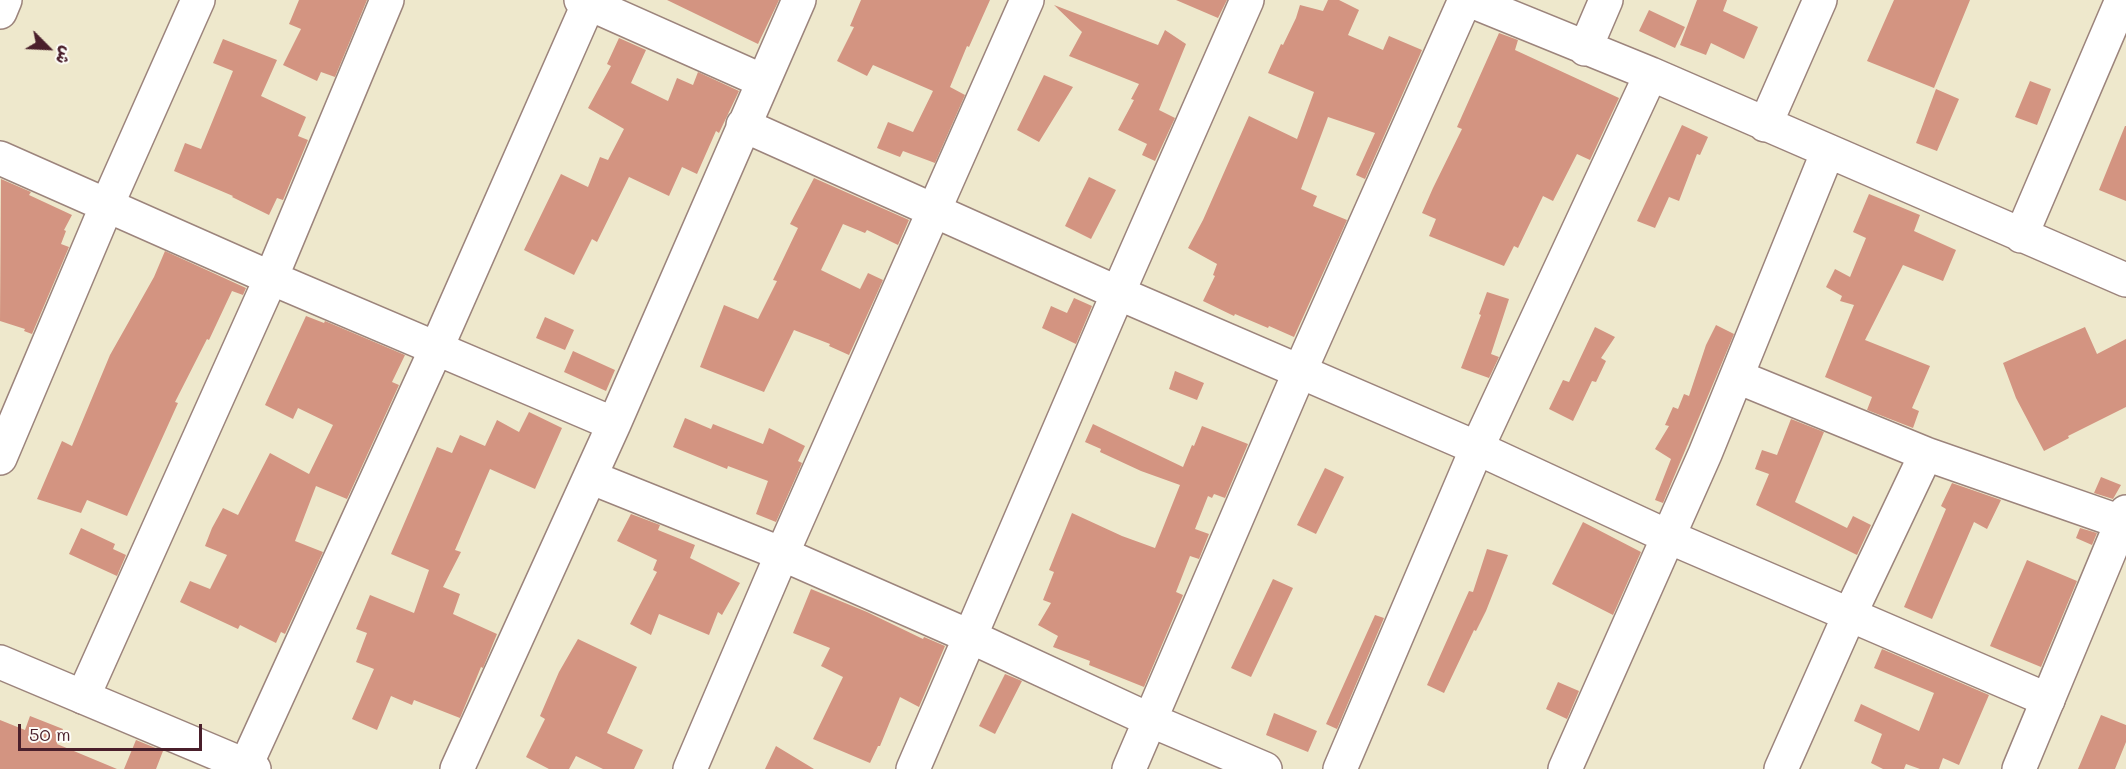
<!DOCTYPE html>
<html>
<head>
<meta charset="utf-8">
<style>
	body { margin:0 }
	#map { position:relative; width:2126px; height:769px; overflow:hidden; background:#eee8cc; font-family:Mali,"Playpen Sans Arabic",sans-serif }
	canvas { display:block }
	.north { position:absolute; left:18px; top:18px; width:60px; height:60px; -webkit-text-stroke:4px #fdfcf7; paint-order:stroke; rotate:114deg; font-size:16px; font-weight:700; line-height:24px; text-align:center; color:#4a1f2b }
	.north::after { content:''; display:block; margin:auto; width:21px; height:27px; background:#4a1f2b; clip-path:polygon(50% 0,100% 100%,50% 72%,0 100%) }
	.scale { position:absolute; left:18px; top:724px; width:184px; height:27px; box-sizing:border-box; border:3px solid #4a1f2b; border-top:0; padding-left:8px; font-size:18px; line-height:21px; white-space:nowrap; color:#4a1f2b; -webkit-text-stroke:4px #fdfcf7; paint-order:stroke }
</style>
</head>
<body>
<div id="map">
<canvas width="2126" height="769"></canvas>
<div class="north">ش</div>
<div class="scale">50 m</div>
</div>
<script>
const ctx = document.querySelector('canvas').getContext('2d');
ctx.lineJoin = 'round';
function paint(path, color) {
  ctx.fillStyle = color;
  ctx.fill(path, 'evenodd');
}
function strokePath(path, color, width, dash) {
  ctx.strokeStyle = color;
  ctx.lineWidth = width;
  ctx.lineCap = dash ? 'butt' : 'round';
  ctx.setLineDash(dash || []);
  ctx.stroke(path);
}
const building = new Path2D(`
	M299,0H367L335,77L321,72L317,81L283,65L301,29L289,24Z
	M667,0H779L758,44Z
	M861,0H990L969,47L967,46L950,87L965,95L935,163L903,151L900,157L877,148L888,122L913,132L933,91L873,65L867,76L837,61L854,27L850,26Z
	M1176,0H1227L1218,18Z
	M1328,0H1339L1359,10L1348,35L1383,50L1389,36L1422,50L1365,179L1356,175L1375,133L1328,117L1301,189L1317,196L1313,206L1347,220L1294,337L1269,326L1268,328L1235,314L1234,316L1203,301L1215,276L1213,275L1217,264L1188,248L1203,220L1249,116L1297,139L1314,92L1268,73L1281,44L1283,45L1296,18L1300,5L1323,11Z
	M1697,0H1727L1723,11L1758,27L1744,59L1711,43L1706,55L1680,45Z
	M1894,0H1970L1934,88L1867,61Z
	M1054,5L1158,45L1165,30L1186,44L1159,110L1175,118L1155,161L1142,155L1147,144L1118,130L1134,100L1131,99L1139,84L1069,56L1082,32Z
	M1649,10L1685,27L1675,48L1639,31Z
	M1499,33L1518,40L1515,50L1619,98L1590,160L1577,154L1553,201L1543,196L1518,248L1514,246L1504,266L1429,236L1436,219L1422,213L1433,188L1462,129L1457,127Z
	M619,38L646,50L631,83L668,101L677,78L693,85L698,72L739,91L719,133L716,131L697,174L682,167L669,196L629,177L597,242L592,239L574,275L524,250L561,174L588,187L600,157L608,160L624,129L588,108L611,66L607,64Z
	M223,39L277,60L261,96L306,117L298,136L308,140L283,200L277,198L269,215L232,197L233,196L174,171L185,143L201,149L233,71L213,63Z
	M1044,75L1073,87L1039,142L1017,130Z
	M2030,81L2051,89L2037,125L2015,117Z
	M1936,89L1959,99L1937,151L1916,143Z
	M1682,125L1708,137L1700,155L1697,154L1679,201L1669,197L1655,228L1637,221Z
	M2125,126H2126V201L2099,190Z
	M1089,177L1116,190L1091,239L1065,226Z
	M814,178L909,220L898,245L867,230L865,233L843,224L821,270L860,289L868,273L883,280L849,355L829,346L830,344L794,330L764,392L700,367L724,305L758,319L777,281L773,280L798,228L790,224Z
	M1,179L31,192L29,195L72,215L64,230L66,231L61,244L69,247L32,334L24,331L25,329L0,321Z
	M1869,194L1920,215L1914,231L1956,250L1943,281L1903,265L1865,340L1930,366L1912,408L1919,411L1913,428L1867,410L1872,397L1825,377L1854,305L1840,301L1842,296L1826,287L1835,269L1850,277L1866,238L1853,232Z
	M165,251L246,288L243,295L232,291L209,340L207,339L175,402L178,403L127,516L87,500L81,513L37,499L62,441L72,446L110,355L154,277Z
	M1487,292L1509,299L1491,354L1499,357L1489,378L1461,368L1481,315L1479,314Z
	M1074,298L1092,306L1076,344L1042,328L1051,306L1067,313Z
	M306,316L324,323L325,321L405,355L392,382L399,385L347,499L316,486L295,541L323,552L285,634L281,632L276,643L240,625L238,629L180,602L190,581L210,589L227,555L205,546L212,528L223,508L238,515L270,453L309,474L333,425L298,408L293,419L265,405Z
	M545,317L574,330L565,350L536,338Z
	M1716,325L1734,334L1663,503L1655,500L1671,459L1655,449L1669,426L1665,425L1673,407L1678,409L1684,394L1689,396L1706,345Z
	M1595,327L1615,337L1601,358L1606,361L1596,382L1592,381L1573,421L1549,409L1563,380L1569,382Z
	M2085,327L2097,354L2126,339V407L2068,436L2069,438L2044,451L2016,398L2003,363Z
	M573,351L615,370L606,391L564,372Z
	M1175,371L1204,383L1197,400L1169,389Z
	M529,412L562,428L535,489L490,469L455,550L461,552L443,587L460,594L453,614L497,634L483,668L481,667L460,718L414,700L412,705L391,696L377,730L352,719L374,669L356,662L367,633L356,629L370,595L414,613L429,570L391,554L437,447L452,453L460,435L485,446L497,420L519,432Z
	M685,418L711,429L713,424L763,444L769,428L805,446L798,461L802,463L776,522L756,514L768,481L728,466L727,469L673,447Z
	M1791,419L1824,432L1795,502L1847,528L1853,516L1871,525L1857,555L1756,505L1769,474L1755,469L1762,450L1777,455Z
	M1093,424L1183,467L1192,445L1194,446L1202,426L1248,444L1225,498L1214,494L1212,498L1208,496L1195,529L1209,534L1199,559L1190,556L1176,592L1183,595L1144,687L1089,665L1090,661L1053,647L1058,636L1038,625L1051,603L1043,600L1054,572L1049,570L1072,513L1122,536L1155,548L1180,485L1141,471L1100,452L1101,449L1085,442Z
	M1325,468L1344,477L1316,534L1297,525Z
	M2101,477L2121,485L2113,499L2094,493Z
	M1952,483L2001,500L1987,529L1974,522L1932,619L1904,607L1946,509L1941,506Z
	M631,514L660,525L658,530L695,545L690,558L740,583L722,615L718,612L709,635L659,614L651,635L630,624L657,572L653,570L657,560L617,541Z
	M1583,522L1641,552L1613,615L1552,584Z
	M81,528L115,544L113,549L126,555L117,576L69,554Z
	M2080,528L2097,533L2092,545L2076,538Z
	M1487,549L1508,555L1486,611L1476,631L1474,630L1444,693L1427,685L1469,591L1473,592Z
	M2027,560L2077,581L2041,667L1990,646Z
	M1273,579L1293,588L1251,677L1231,668Z
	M811,589L867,612L923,639L924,637L945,646L919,707L900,697L880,746H878L870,763L813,739L843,677L821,666L830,648L793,633Z
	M1375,615L1384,618L1337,729L1326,724Z
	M578,639L637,667L607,733L643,750L634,769H603L576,756L569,769H549L526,757L545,719L540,716L559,672Z
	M1882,649L1989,695L1959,765L1943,758L1939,769H1920L1906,764L1904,769H1883L1871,763L1882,734L1854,721L1861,704L1919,731L1934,693L1874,668Z
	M1005,674L1022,681L995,734L979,726Z
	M1558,682L1579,691L1567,719L1546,709Z
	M1274,713L1317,731L1308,752L1266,735Z
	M2101,715L2126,725V742L2115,769H2078Z
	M30,716L63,729L57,744L117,769H0V720L25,730Z
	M136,740L163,751L156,769H124Z
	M776,746L814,769H765Z`);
const minor = new Path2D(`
	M581,0L763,81
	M1469,0L1651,74L2126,280
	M0,12L5,0
	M1585,49L1606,0
	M743,125L1118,293L1477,448L1669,537L2048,700
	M1765,125L1820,0
	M0,158L271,278L614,424
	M2021,236L2122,0
	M1738,377L1926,454L2121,522
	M0,458L107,205L198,0
	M590,477L782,554L971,637L1150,720L1265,769
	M83,697L271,278L387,0
	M246,765L437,347L590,0
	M457,769L614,424L799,0
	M690,769L782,554L1027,0
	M913,769L1118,293L1247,0
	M1129,769L1300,371L1465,0
	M1340,769L1477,448L1651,74
	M1565,769L1705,454L1828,151
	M1781,769L1849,616L1926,454`);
const major = new Path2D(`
	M0,662L254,769
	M2019,769L2126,512`);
paint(building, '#d39481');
strokePath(minor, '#9c847c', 36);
strokePath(major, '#9c847c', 36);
strokePath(minor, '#fff', 33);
strokePath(major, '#fff', 33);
</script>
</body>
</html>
